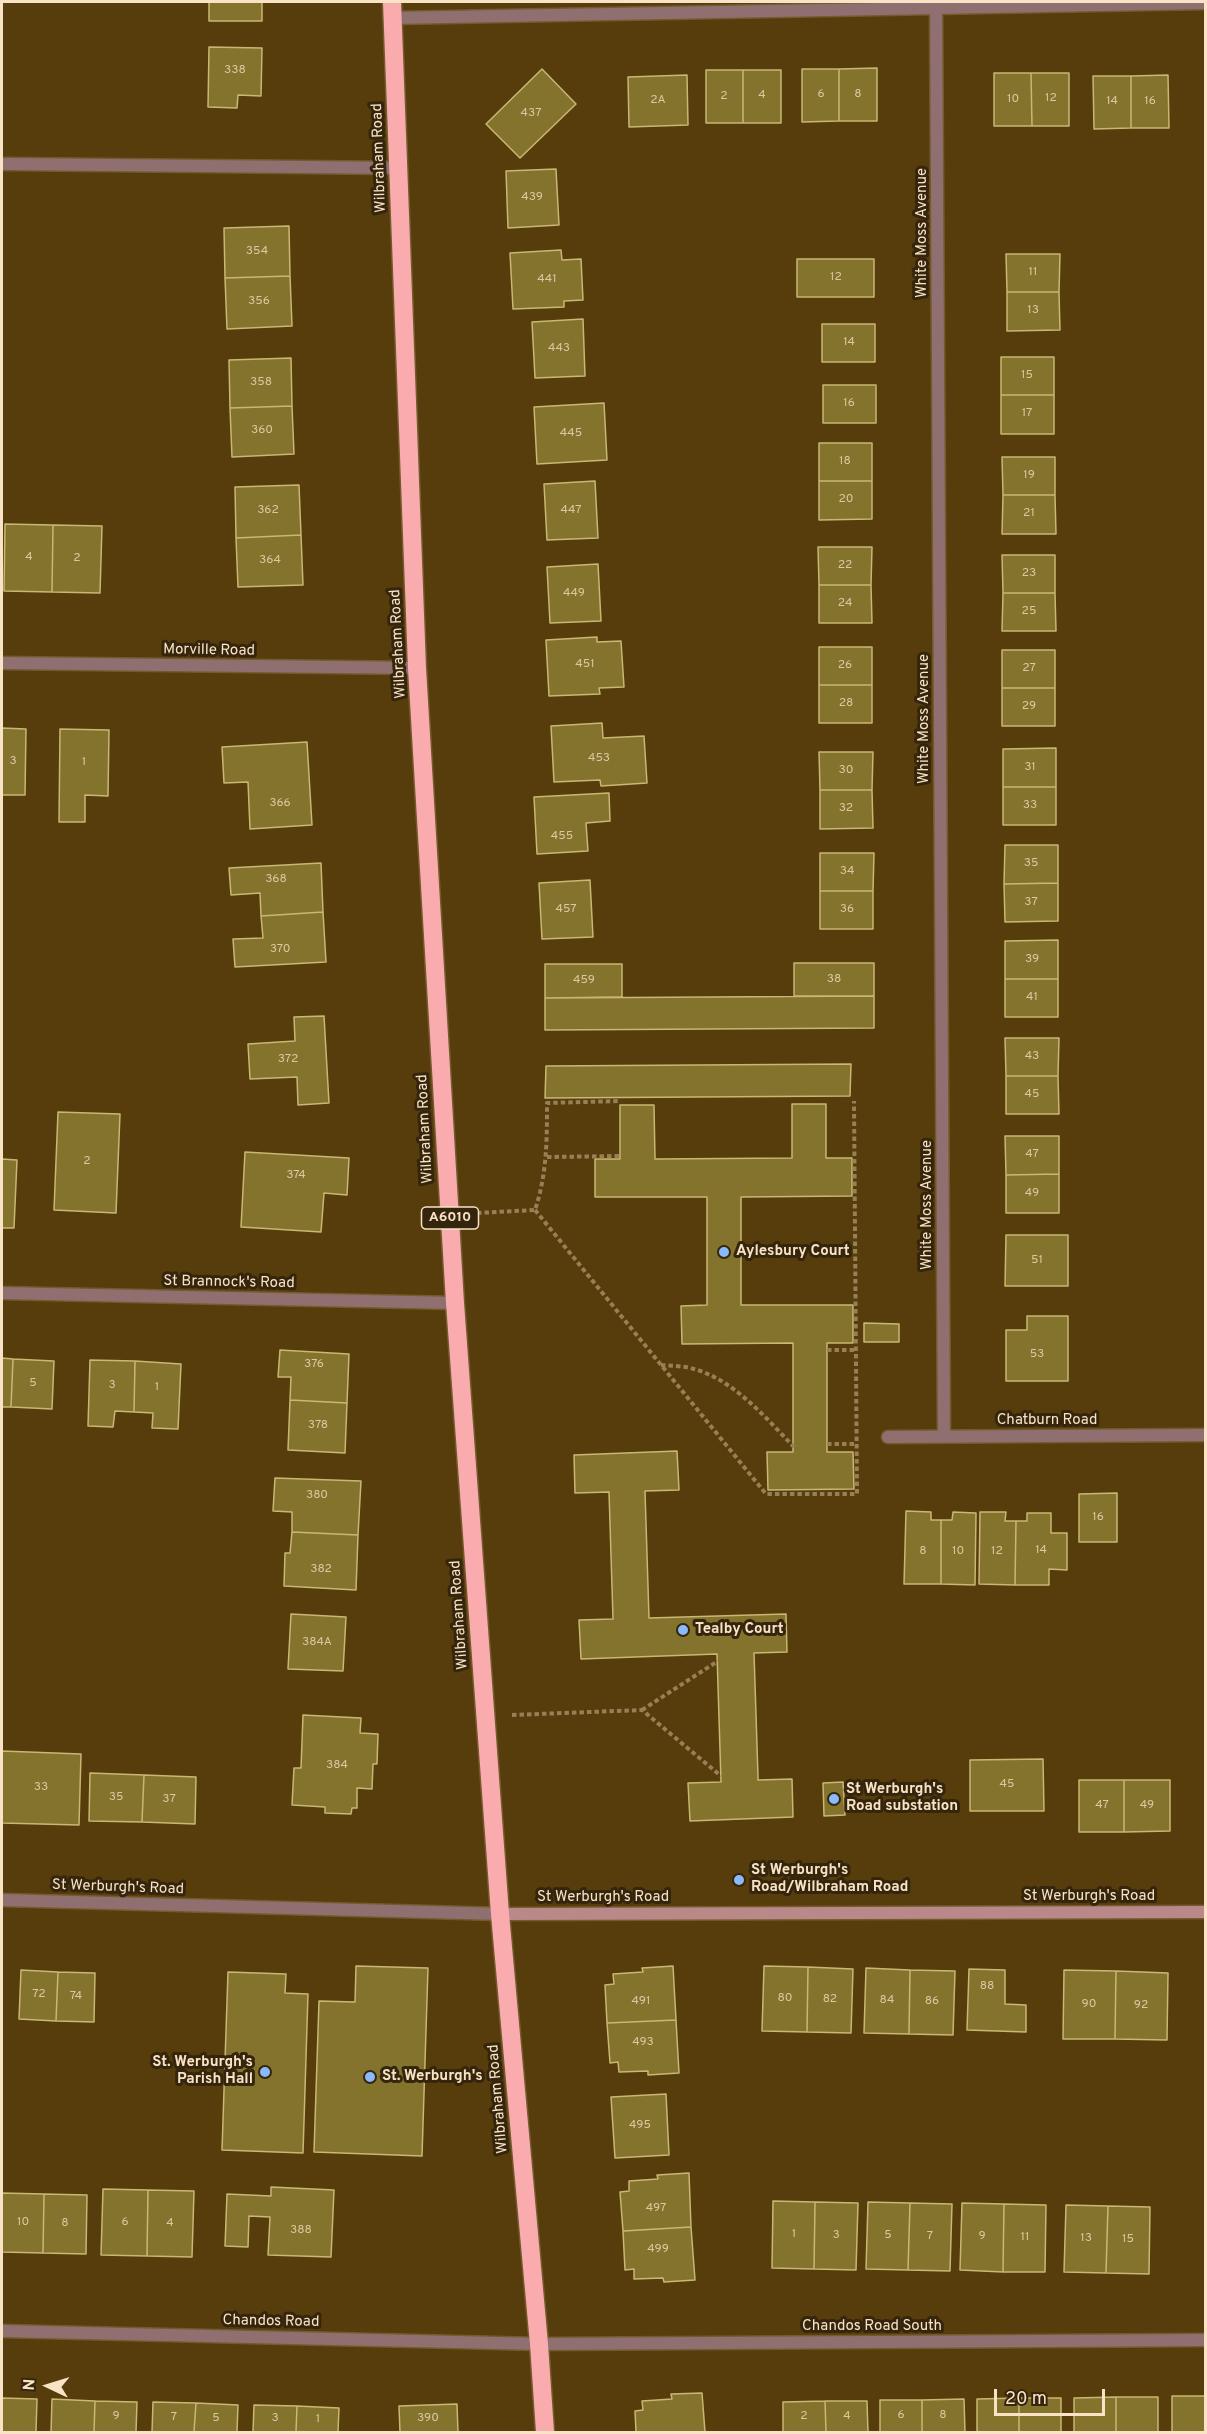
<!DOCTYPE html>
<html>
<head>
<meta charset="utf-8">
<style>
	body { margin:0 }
	#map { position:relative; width:1207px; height:2434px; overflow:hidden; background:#573c0c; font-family:Overpass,sans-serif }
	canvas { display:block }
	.frame { position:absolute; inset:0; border:3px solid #f8e3c6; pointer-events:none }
	.north { position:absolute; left:18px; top:2356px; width:60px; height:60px; -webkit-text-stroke:4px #35250c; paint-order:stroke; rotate:274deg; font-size:16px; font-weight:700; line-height:24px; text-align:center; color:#f8e3c6 }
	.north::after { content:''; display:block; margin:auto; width:21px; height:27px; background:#f8e3c6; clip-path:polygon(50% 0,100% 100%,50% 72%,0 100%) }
	.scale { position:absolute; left:994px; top:2389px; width:111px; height:27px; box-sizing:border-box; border:3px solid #f8e3c6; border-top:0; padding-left:8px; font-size:18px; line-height:21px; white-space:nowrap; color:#f8e3c6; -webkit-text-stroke:4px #35250c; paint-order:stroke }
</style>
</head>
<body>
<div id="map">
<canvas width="1207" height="2434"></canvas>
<div class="frame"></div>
<div class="north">N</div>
<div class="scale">20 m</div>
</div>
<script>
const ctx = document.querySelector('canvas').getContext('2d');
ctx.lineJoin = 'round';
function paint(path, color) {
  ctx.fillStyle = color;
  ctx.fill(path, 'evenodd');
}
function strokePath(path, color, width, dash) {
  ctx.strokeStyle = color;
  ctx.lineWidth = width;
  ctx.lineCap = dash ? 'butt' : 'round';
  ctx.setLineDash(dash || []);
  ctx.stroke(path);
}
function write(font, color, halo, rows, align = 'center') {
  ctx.font = font + ' Overpass,sans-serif';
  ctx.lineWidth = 6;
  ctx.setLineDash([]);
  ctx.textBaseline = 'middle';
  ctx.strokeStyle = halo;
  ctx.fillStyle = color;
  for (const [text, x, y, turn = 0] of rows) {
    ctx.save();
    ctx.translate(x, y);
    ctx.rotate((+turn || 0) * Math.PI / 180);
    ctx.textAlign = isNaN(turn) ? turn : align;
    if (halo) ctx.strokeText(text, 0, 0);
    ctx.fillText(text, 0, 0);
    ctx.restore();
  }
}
const building = new Path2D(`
	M209,2H262V21H209Z
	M209,47L262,48L261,96L238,95L237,108L208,107Z
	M877,68V121H839V69Z
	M542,69L576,104L520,158L486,124Z
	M802,69H839V121L802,122Z
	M706,70H743V123H706Z
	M743,70H781V123H743Z
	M994,73H1031L1032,126H994Z
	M1031,73H1069V126H1032Z
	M687,75L688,125L629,127L628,77Z
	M1168,75L1169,128H1131V76Z
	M1093,76H1131V128L1094,129Z
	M556,169L559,225L508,228L506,171Z
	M289,226L290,276L225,278L224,228Z
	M561,250L562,260L581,259L583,300L564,301V307L513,309L510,253Z
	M1006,254H1060L1059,292H1007Z
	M797,259H874V297H797Z
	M290,276L292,326L227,329L225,278Z
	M1007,292H1059L1060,330L1007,331Z
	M583,319L585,376L535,378L532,322Z
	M822,324H875V362H822Z
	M1001,357H1054V395H1001Z
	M291,358L292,406L230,408L229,360Z
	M823,385H876V423H823Z
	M1001,395H1054V434H1001Z
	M604,403L607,460L537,464L534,407Z
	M292,406L294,454L232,457L230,408Z
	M819,443H872V481H819Z
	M1002,457H1055V495H1003Z
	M595,481L598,538L547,540L544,484Z
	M819,481H872V519L819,520Z
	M299,485L301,535L236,538L235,487Z
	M1003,495H1055L1056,534H1002Z
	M5,524L53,525L52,592L4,591Z
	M53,525L102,526L100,593L52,592Z
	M301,535L303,585L238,587L236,538Z
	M818,547H872L871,585H819Z
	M1002,555H1055V593H1003Z
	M598,564L601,621L550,623L547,567Z
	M819,585H871L872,623H819Z
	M1003,593H1055L1056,631H1002Z
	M597,637V642L621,641L624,687L599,688L600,694L549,696L546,640Z
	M819,647H872V685H819Z
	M1002,650H1055V688H1002Z
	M819,685H872V723H819Z
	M1002,688H1055V726H1002Z
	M602,723L603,738L644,736L647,783L601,786L600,780L554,782L551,726Z
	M2,728L26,729L25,795H2Z
	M60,729L109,730L108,796L85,795V822H59Z
	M307,742L312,825L250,829L248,782L224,783L222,747Z
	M1056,748V787H1003V749Z
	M819,752H873L872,790H820Z
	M1003,787H1056V825H1003Z
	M820,790H872L873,828L820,829Z
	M609,793L610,821L586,823L588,851L537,854L534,797Z
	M1005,845H1058V883L1004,884Z
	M820,853H874L873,891H820Z
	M321,863L323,912L261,916L260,893L231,895L229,868Z
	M590,880L593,937L542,939L539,883Z
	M1058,883V921L1005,922L1004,884Z
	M820,891H873V929H820Z
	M323,912L326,962L235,967L233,939L263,938L261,916Z
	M1058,940V979H1005V941Z
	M794,963H874V996H794Z
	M545,964H622V997L545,998Z
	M1005,979H1058V1017H1005Z
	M874,996V1028L545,1030V998Z
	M324,1016L329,1103L298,1105L297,1077L250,1079L248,1044L295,1041L294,1017Z
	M1005,1038H1059L1058,1076H1006Z
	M851,1064L850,1096L545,1098L546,1066Z
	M1006,1076H1058L1059,1114H1006Z
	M792,1104H826V1158H852V1196L741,1197V1305H853V1343H827V1452H853L854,1489L768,1490L767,1452H793V1343L682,1344L681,1306L707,1305V1197H595V1159H620V1105H654L655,1159L792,1158Z
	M58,1112L120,1114L116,1213L54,1210Z
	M1005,1136H1059V1174L1006,1175Z
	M245,1152L349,1158L347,1195L324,1193L321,1232L241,1227Z
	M2,1159L17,1160L14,1228H2Z
	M1059,1174V1213H1006V1175Z
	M1006,1235H1068V1286H1005Z
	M1027,1316H1068V1381H1006V1330H1027Z
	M864,1323L899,1324V1342H864Z
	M280,1350L349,1354L347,1403L290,1400L291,1377H278Z
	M2,1358L13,1359L11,1407H2Z
	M13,1359L54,1361L52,1409L11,1407Z
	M90,1360L135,1361L134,1412L115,1411L113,1427L88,1426Z
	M135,1361L181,1364L178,1429L152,1428L153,1413L134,1412Z
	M290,1400L347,1403L345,1453L288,1450Z
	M677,1451L679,1490L645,1491L649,1618L786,1614L787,1652L754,1653L758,1776V1780L792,1779L793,1817L690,1821L688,1783L721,1782L717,1654L581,1659L579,1620L613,1619L609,1492L575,1493L574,1455Z
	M275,1478L361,1481L358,1535L292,1532V1512L273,1511Z
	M1117,1493V1542H1079V1494Z
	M906,1511L931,1512V1520H941V1584H904Z
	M953,1512L976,1513L975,1585L941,1584V1520H952Z
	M980,1512H1006L1005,1521H1016L1015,1585L979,1584Z
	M1027,1513H1051V1533H1067V1570L1049,1569V1585H1015L1016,1521H1027Z
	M292,1532L358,1535L356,1590L284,1586L285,1553H290Z
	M291,1614L346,1617L343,1671L288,1669Z
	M303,1715L361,1718L360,1733L378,1734L377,1764H373L372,1789L357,1788V1808H352L351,1814L325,1813V1807L292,1805L294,1768H301Z
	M2,1751L81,1754L79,1825L2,1823Z
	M1043,1759L1044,1811H970V1760Z
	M90,1773L144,1775L142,1822L89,1821Z
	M144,1775L196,1777L195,1824L142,1822Z
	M1079,1780H1124V1832H1079Z
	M1124,1780H1170V1831L1124,1832Z
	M843,1782L845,1815L824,1816L823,1783Z
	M356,1966L428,1968L422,2156L314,2152L319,2001L355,2002Z
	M673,1966L676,2020L607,2023L605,1985L614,1984L613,1974L643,1972L642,1968Z
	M764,1966L808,1967L807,2032L762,2031Z
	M808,1967L853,1969L851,2033L807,2032Z
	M866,1968L910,1970L909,2034L864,2033Z
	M969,1969L1005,1970V2004L1026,2005V2032L967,2030Z
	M21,1970L58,1972L56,2021L19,2019Z
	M910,1970L955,1971L953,2035L909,2034Z
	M1064,1970L1116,1971L1115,2039H1063Z
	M1116,1971L1168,1973L1167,2040L1115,2039Z
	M58,1972L95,1973L94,2022L56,2021Z
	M228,1972L286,1974L285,1993L308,1994L303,2153L222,2150Z
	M676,2020L679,2073L648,2075V2071L619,2072L618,2062L610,2063L607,2023Z
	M666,2094L669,2155L615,2158L611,2097Z
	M689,2173L691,2227L623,2231L620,2192L629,2191V2181L658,2179L657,2175Z
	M271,2187L334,2190L331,2257L268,2255L270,2217L249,2216L248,2247L225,2246L227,2194L271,2196Z
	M103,2189L148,2190L147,2256L101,2255Z
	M148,2190L194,2191L192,2257L147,2256Z
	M2,2193L44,2194L43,2253L2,2252Z
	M44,2194L87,2195L86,2254L43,2253Z
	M773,2201L815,2202L814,2269L772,2268Z
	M815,2202L858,2203L856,2270L814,2269Z
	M868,2202L910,2203L908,2270L866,2269Z
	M910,2203L952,2204L950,2271L908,2270Z
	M962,2203L1004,2204L1003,2272L960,2270Z
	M1004,2204L1046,2205L1045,2272H1003Z
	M1066,2205L1108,2206L1106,2273L1064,2272Z
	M1108,2206L1150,2207L1149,2274L1106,2273Z
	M691,2227L695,2280L664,2282L663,2278L634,2279V2269L625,2270L623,2231Z
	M702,2393L705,2432H636L635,2411L643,2410L642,2401L672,2399L671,2394Z
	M1172,2396H1206V2432H1172Z
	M1116,2397H1158V2432H1116Z
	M1116,2397V2432H1074V2398Z
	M2,2398L37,2399L36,2432H2Z
	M1019,2398H1061V2432H1019Z
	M1019,2398V2432H977V2399Z
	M52,2399L95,2401L94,2432H51Z
	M964,2399L965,2432H922V2400Z
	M880,2400H922V2432H880Z
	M95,2401L137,2402L136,2432H94Z
	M825,2401H867L868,2432H826Z
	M825,2401L826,2432H783V2402Z
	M153,2402L196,2403L194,2432H152Z
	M196,2403L238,2405L237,2432H194Z
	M457,2404L458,2432H400L399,2406Z
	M254,2405L297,2406L296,2432H253Z
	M297,2406L339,2408L338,2432H296Z`);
const path = new Path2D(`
	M547,1157L620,1156
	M535,1210L766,1494H857L854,1101
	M477,1213L535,1210C547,1174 547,1140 547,1103L620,1101
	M827,1350H856
	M661,1365C672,1366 684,1366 694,1369C734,1380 766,1418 794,1447
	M827,1444H856
	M642,1710L718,1661
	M512,1715L642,1710L721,1776`);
const lane = new Path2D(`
	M9,164L398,168`);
const street = new Path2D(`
	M936,2L944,1436
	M393,18L1206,3
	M2,164H9
	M2,663L417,668
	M2,1293L455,1303
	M888,1437L1206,1435
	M2,1900L500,1914
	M2,2331L539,2344L1206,2340`);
const secondary = new Path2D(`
	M500,1914L1206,1912`);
const highway = new Path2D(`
	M392,2L417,668L455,1303L500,1914L539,2344L545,2432`);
const markers = [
	[724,1252,6,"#8abafc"],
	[683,1630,6,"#8abafc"],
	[834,1799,6,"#8abafc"],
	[739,1880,6,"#8abafc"],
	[265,2072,6,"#8abafc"],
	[370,2077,6,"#8abafc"]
];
const numberNames = [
	["338",235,71],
	["6",821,95],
	["8",858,95],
	["4",762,96],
	["2",724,97],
	["12",1051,99],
	["10",1013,100],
	["2A",658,101],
	["14",1112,102],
	["16",1150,102],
	["437",531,114],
	["439",532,198],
	["354",257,252],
	["11",1033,273],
	["12",836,278],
	["441",547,280],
	["356",259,302],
	["13",1033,311],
	["14",849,343],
	["443",559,349],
	["15",1027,376],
	["358",261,383],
	["16",849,404],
	["17",1027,414],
	["360",262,431],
	["445",571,434],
	["18",845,462],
	["19",1029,476],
	["20",846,500],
	["362",268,511],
	["447",571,511],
	["21",1029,514],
	["4",29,558],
	["2",77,559],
	["364",270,561],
	["22",845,566],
	["23",1029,574],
	["449",574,594],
	["24",845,604],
	["25",1029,612],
	["451",585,665],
	["26",845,666],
	["27",1029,669],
	["28",846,704],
	["29",1029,707],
	["453",599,759],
	["3",13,762],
	["1",84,763],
	["31",1030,768],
	["30",846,771],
	["366",280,804],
	["33",1030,806],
	["32",846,809],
	["455",562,837],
	["35",1031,864],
	["34",847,872],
	["368",276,880],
	["37",1031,903],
	["457",566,910],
	["36",847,910],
	["370",280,950],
	["39",1032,960],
	["38",834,980],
	["459",584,981],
	["41",1032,998],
	["43",1032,1057],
	["372",288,1060],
	["45",1032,1095],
	["47",1032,1155],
	["2",87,1162],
	["374",296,1176],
	["49",1032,1194],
	["51",1037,1261],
	["53",1037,1355],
	["376",314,1365],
	["5",33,1384],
	["3",112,1386],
	["1",157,1388],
	["378",318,1426],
	["380",317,1496],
	["16",1098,1518],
	["14",1041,1551],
	["8",923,1552],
	["10",958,1552],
	["12",997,1552],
	["382",321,1570],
	["384A",317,1643],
	["384",337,1766],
	["45",1007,1785],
	["33",41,1788],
	["35",116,1798],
	["37",169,1800],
	["47",1102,1806],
	["49",1147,1806],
	["88",987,1987],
	["72",39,1995],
	["74",76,1997],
	["80",785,1999],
	["82",830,2000],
	["84",887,2001],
	["491",641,2002],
	["86",932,2002],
	["90",1089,2005],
	["92",1141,2006],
	["493",643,2043],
	["495",640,2126],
	["497",656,2209],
	["10",23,2223],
	["6",125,2223],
	["8",65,2224],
	["4",170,2224],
	["388",301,2231],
	["1",794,2235],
	["3",836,2236],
	["5",888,2236],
	["7",930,2237],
	["9",982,2237],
	["11",1025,2238],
	["13",1086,2239],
	["15",1128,2240],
	["499",658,2250],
	["6",901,2416],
	["8",943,2416],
	["9",116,2417],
	["2",804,2417],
	["4",847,2417],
	["7",174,2418],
	["5",216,2419],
	["3",275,2419],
	["390",428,2419],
	["1",318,2420]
];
const shields = [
	[450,1218,57]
];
const shieldNames = [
	["A6010",450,1218]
];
const streetNames = [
	["Wilbraham Road",380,158,-92],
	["White Moss Avenue",923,233,-90],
	["Wilbraham Road",399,644,-93],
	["Morville Road",209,651,1],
	["White Moss Avenue",925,719,-90],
	["Wilbraham Road",426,1129,-93],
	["White Moss Avenue",928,1205,-90],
	["St Brannock's Road",229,1283,1],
	["Chatburn Road",1047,1421],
	["Wilbraham Road",460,1615,-94],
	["St Werburgh's Road",118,1888,2],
	["St Werburgh's Road",1089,1897],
	["St Werburgh's Road",603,1898],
	["Wilbraham Road",499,2099,-95],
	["Chandos Road",271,2322,1],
	["Chandos Road South",872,2327]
];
const poiNames = [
	["Aylesbury Court",736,1252],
	["Tealby Court",695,1630],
	["St Werburgh's",846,1790],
	["Road substation",846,1807],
	["St Werburgh's",751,1871],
	["Road/Wilbraham Road",751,1888],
	["St. Werburgh's",253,2063,"right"],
	["Parish Hall",253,2080,"right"],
	["St. Werburgh's",382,2077]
];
paint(building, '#83732d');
strokePath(building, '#c9b874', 1.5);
strokePath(lane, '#745a2d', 15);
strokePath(street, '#745a2d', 15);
strokePath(secondary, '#745a2d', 15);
strokePath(highway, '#745a2d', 21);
strokePath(path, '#977f56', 4, [4.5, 3]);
strokePath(lane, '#906f70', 12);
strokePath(street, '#906f70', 12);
strokePath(secondary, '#bb888a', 12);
strokePath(highway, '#f9abae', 18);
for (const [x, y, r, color] of markers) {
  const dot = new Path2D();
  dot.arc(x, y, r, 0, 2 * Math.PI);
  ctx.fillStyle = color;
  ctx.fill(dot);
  strokePath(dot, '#35250c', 2);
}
write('12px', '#dbc7a0', null, numberNames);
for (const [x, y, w] of shields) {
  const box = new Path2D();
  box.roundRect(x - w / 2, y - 11, w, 22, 4.5);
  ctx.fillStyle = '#35250c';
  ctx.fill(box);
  strokePath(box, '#f8e3c6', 1.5);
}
write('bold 14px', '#f8e3c6', null, shieldNames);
write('15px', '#f8e3c6', '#35250c', streetNames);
write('bold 15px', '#f8e3c6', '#35250c', poiNames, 'left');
</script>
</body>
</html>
